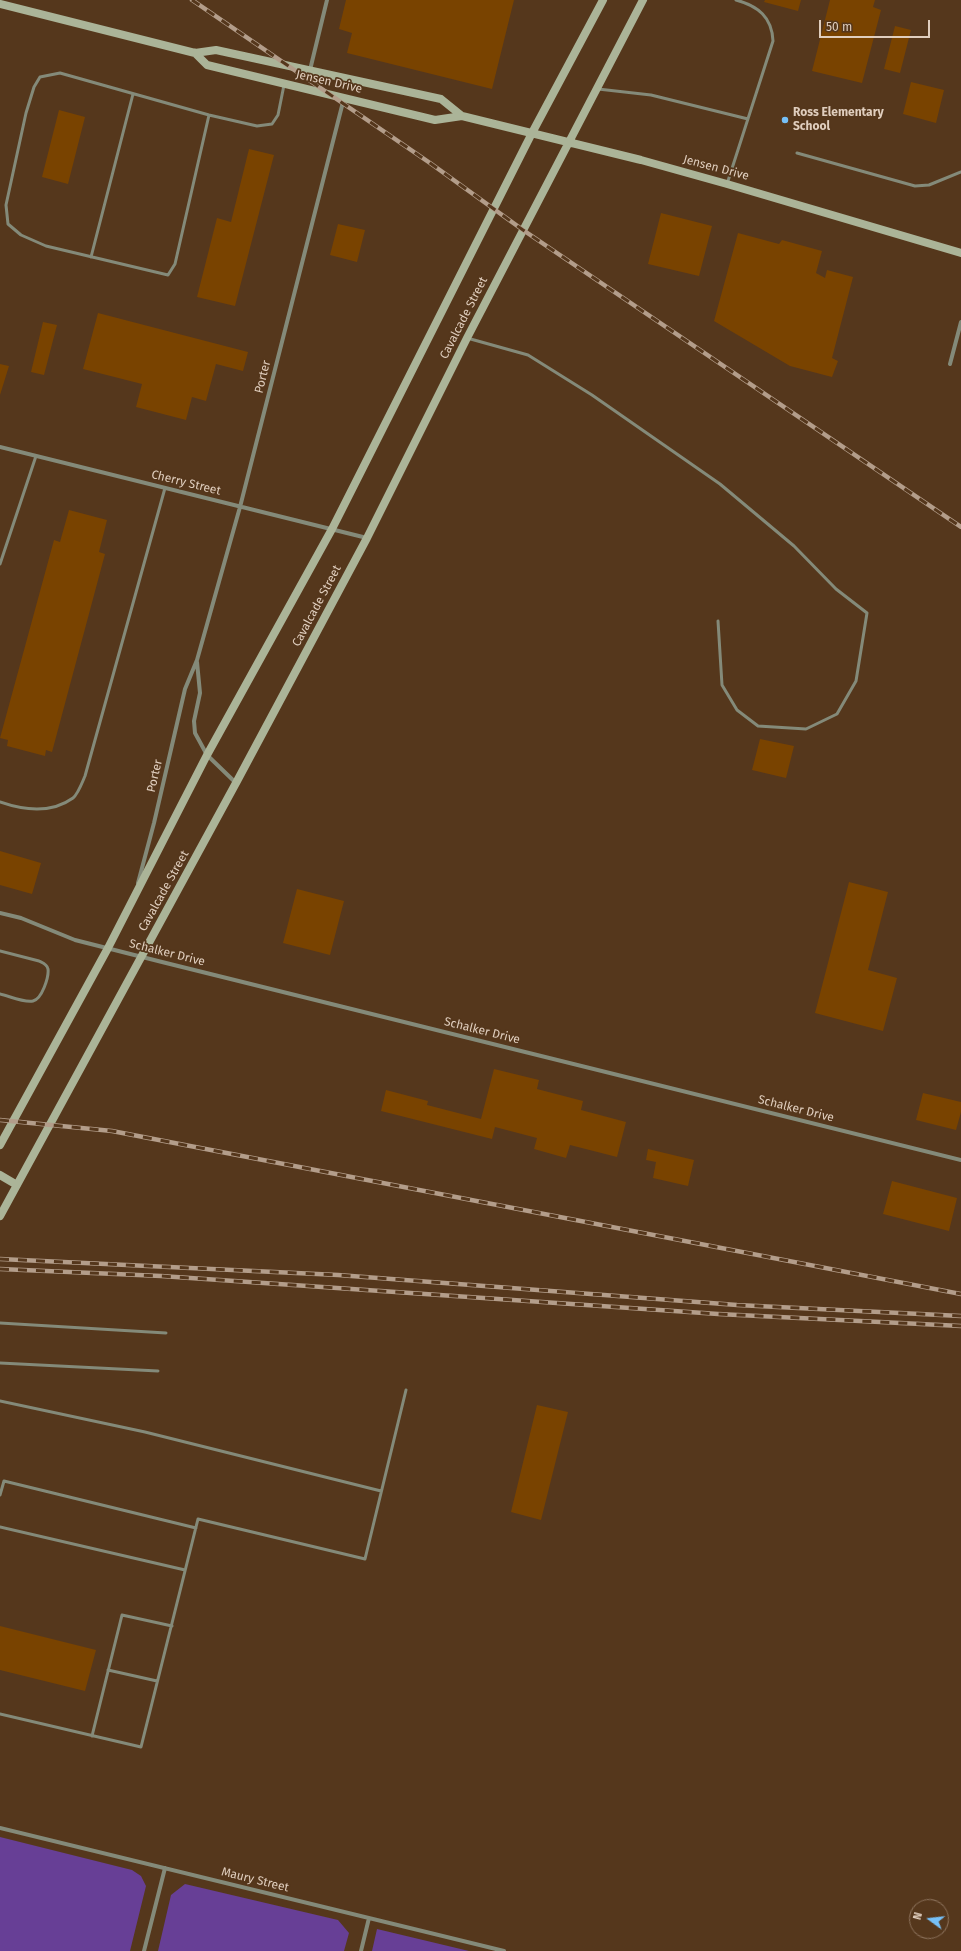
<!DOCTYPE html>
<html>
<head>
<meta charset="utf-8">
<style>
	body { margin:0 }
	#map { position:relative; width:961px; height:1951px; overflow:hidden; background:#55371c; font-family:"Fira Sans",sans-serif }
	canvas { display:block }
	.north { position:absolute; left:909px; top:1899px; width:40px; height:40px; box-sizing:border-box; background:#55371c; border:1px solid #8d735d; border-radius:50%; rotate:285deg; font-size:11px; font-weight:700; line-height:16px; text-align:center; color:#e0cebe }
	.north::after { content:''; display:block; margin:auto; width:14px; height:18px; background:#76c0f7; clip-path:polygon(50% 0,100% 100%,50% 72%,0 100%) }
	.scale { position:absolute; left:819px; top:20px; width:111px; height:18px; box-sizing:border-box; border:2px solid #e0cebe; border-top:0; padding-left:5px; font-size:12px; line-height:14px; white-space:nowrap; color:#e0cebe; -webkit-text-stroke:3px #55371c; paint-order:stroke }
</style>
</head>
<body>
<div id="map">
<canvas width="961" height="1951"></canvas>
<div class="north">N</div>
<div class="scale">50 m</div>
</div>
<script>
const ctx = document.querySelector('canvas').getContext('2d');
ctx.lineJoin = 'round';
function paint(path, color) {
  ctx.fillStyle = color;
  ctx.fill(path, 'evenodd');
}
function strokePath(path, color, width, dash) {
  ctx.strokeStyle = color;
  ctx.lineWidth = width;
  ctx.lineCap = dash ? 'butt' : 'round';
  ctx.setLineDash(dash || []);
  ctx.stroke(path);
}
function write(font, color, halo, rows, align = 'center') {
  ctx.font = font + ' "Fira Sans",sans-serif';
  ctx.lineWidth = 3.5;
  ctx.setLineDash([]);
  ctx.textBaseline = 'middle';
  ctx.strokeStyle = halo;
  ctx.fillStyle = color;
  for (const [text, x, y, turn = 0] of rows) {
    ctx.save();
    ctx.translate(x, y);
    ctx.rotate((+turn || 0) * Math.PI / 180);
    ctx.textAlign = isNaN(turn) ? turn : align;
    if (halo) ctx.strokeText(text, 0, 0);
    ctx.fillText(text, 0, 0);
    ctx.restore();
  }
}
const green = new Path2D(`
	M0,1837L132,1870L141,1876L146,1886L130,1951H0Z
	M185,1884L338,1920L349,1933L344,1951H158L171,1895Z
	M377,1929L469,1951H372Z`);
const building = new Path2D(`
	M346,0H514L492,89L347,53L352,33L339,29Z
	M765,0H801L798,11L764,2Z
	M830,0H875L873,7L881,10L862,83L812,71Z
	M895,26L911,30L900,73L884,69Z
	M911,82L944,90L936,123L903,114Z
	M59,110L85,117L68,184L42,177Z
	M249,149L274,155L235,306L197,297L217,218L231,222Z
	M661,213L712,226L699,276L648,264Z
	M338,224L365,230L357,262L330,255Z
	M738,233L779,244L782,240L822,251L816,273L825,278L827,270L853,277L832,358L838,361L832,377L790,366L714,321Z
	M98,313L248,352L243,371L216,364L206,401L192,397L186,420L136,407L142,384L83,369Z
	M43,322L57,325L44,375L31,372Z
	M0,364L9,366L0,395Z
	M69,510L107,520L99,552L105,554L52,752L46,750L45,756L7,746L8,740L0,738L54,540L60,542Z
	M760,739L794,746L786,778L752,770Z
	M0,851L41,863L32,894L0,885Z
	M849,882L888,892L868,970L897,978L883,1031L815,1013Z
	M297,889L344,901L330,955L283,943Z
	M494,1069L539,1080L537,1089L583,1101L581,1110L626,1122L617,1157L570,1145L566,1158L534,1149L537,1138L495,1127L492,1139L381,1111L386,1090L428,1101L427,1105L481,1119Z
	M923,1093L961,1102V1112L956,1130L916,1120Z
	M648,1149L694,1160L688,1186L653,1178L656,1162L646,1160Z
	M892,1181L957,1198L949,1231L883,1214Z
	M537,1405L568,1412L541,1520L511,1512Z
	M0,1626L96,1650L85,1691L0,1670Z`);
const service = new Path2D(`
	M598,89L651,95L748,119
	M209,115L175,264L168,275L46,246L21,235L8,224L6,205L26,113L34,87L40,77L60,73L209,115L257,126L272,124L278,115L284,85
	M797,153L915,186L929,185L961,172
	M727,184L773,41C772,17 758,6 736,0
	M91,257L133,94
	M467,338L528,355L592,395L720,484L794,546L836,589L867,613L856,681L837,714L806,729L758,726L737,710L722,685L718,621
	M0,564L36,456
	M0,802C23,810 51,814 73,798C78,794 82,783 85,776L165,488
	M0,951L39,961C43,963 47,964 48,969C49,977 42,999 33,1001C24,1003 9,996 0,994
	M0,1323L166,1333
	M0,1363L158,1371
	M0,1401L145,1432L381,1491
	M0,1495L4,1481L196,1528
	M0,1527L185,1570
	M108,1670L157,1681
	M0,1714L141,1747L198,1519L365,1559L406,1390
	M92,1736L122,1615L172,1626`);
const minor = new Path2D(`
	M310,70L327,0
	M950,364L961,322
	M0,447L367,538
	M197,662L200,693L194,721L195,733L207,755L236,783
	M138,883L154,823L185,689L197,660L240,507L344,98
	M0,913L21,918L75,940L162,962L961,1160
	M0,1828L504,1951
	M144,1951L165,1868
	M361,1951L369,1918`);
const secondary = new Path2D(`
	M0,4L195,53L216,50L441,99L462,116
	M195,53L207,65L435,120L462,116L641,160L727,184L961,253
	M0,1145L108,948L207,755L332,529L532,133L603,0
	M0,1175L17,1185
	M0,1216L236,783L367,538L467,338L643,0`);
const rail = new Path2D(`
	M192,0L430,163L523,230L961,527
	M0,1120L112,1131L961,1294
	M0,1259L338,1275L737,1305L961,1316
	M0,1269L161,1276L718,1314L961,1326`);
const markers = [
	[785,120,4,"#76c0f7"]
];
const streetNames = [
	["Jensen Drive",329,82,13],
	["Jensen Drive",716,168,15],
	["Cavalcade Street",464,318,-63],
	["Porter",263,377,-76],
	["Cherry Street",186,483,14],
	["Cavalcade Street",317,606,-62],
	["Porter",155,776,-77],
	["Cavalcade Street",164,891,-61],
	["Schalker Drive",167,953,14],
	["Schalker Drive",482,1031,14],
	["Schalker Drive",796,1109,14],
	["Maury Street",255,1880,14]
];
const poiNames = [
	["Ross Elementary",793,113],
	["School",793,127]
];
paint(green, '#673f96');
paint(building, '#794300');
strokePath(service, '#848a79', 3);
strokePath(minor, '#848a79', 4);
strokePath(secondary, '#abb498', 8);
strokePath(rail, '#b39d8a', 4.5);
strokePath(rail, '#55371c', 3, [9]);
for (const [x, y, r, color] of markers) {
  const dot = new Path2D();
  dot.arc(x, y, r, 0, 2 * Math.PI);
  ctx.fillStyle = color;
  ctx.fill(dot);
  strokePath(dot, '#55371c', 1.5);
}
write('12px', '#e0cebe', '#55371c', streetNames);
write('bold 12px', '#e0cebe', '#55371c', poiNames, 'left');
</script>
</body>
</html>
